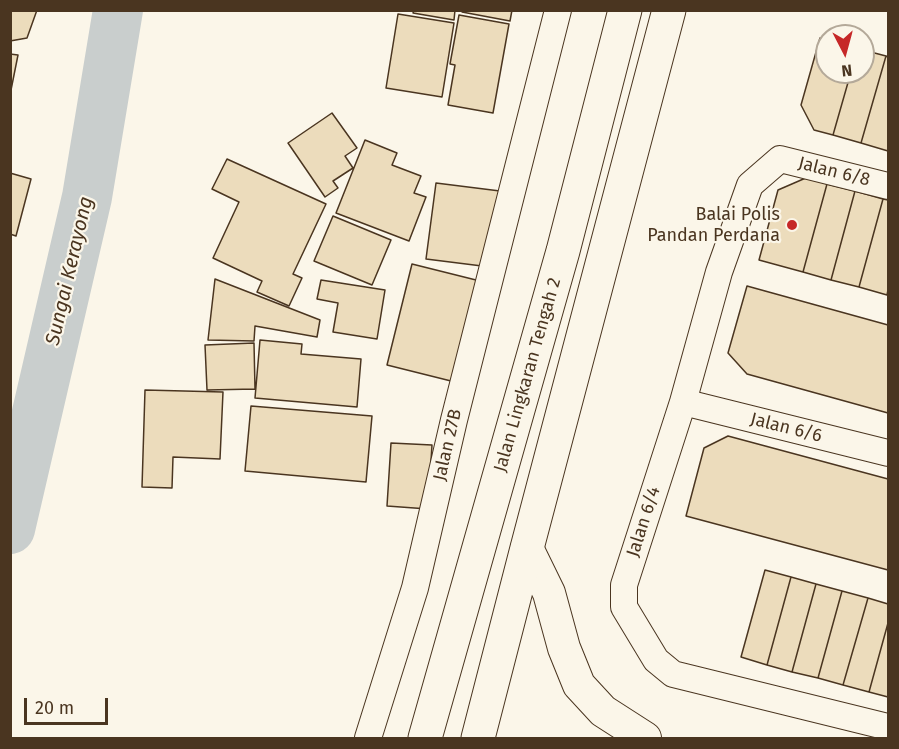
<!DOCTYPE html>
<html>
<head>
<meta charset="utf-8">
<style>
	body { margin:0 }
	#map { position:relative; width:899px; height:749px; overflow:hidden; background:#fbf6e9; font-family:"Fira Sans",sans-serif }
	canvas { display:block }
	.frame { position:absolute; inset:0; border:12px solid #4a3520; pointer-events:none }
	.north { position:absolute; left:815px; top:24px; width:60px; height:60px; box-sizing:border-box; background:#fbf6e9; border:2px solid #b4a999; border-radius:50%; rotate:174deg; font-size:16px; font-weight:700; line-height:24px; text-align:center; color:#4a3520 }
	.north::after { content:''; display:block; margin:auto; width:21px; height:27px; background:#c62828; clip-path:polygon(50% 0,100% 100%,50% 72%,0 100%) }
	.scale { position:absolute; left:24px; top:698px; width:84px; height:27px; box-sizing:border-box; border:3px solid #4a3520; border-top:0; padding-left:8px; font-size:18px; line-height:21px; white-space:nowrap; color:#4a3520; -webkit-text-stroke:4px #fbf6e9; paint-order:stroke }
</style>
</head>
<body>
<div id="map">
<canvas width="899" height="749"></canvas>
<div class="frame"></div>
<div class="north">N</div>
<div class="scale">20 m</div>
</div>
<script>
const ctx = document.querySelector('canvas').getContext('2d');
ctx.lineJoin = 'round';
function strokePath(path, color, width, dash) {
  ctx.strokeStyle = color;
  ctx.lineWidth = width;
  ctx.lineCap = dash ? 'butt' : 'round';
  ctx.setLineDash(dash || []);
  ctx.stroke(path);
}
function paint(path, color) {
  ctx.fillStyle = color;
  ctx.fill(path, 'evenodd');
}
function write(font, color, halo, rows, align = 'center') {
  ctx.font = font + ' "Fira Sans",sans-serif';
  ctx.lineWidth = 4.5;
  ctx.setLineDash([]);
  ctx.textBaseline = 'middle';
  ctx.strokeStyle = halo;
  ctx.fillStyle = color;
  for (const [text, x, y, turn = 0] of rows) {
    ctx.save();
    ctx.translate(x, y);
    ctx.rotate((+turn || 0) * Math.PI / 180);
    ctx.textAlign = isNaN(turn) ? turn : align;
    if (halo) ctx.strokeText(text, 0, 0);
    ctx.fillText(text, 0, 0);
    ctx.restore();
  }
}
const river = new Path2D(`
	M10,529L87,197L118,10`);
const building = new Path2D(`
	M10,10H37L27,38L10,41Z
	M414,10H455L454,20L413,13Z
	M463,10H512L510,21L462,12Z
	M398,14L454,23L442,97L386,88Z
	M459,15L509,24L493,113L448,105L455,65L450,64Z
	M820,38L827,40V72H851L833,135L814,130L801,105Z
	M863,50L886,56L861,143L833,135L851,72H863Z
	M10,54L18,55L10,95Z
	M886,56L888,57V151L861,143Z
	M332,113L357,148L345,156L353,168L333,181L338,188L325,197L288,143Z
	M365,140L397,153L392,165L421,176L414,193L426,197L409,241L336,213Z
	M227,159L326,204L293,274L302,278L289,306L257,292L262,281L213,258L239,202L212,189Z
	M10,173L31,179L16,236L10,234Z
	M808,177L827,184L803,272L759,260L778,190Z
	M436,183L500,191L490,267L426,259Z
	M827,184L855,191L831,280L803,272Z
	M855,191L883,199L859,287L831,280Z
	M883,199L888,200V290L887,295L859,287Z
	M333,216L391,240L372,285L314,261Z
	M412,264L480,281L455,382L387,365Z
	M215,279L320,320L317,337L255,326L254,341L208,340Z
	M321,280L385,290L377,339L333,332L338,303L317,299Z
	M747,286L888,325V413L747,374L728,353Z
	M260,340L302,344L301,354L361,359L357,407L255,398Z
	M254,343L255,389L207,390L205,345Z
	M145,390L223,392L220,459L173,457L172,488L142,487Z
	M251,406L372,416L366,482L245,471Z
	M728,436L888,479V570L686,516L704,448Z
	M391,443L432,445L428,509L387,506Z
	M765,570L791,577L767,665L741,657Z
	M791,577L816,584L792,672L767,665Z
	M816,584L842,591L818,678L792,672Z
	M842,591L868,598L843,685L818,678Z
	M868,598L888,604V623L869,692L843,685Z
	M888,623V697L869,692Z`);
const minor = new Path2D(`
	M888,186L780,159L750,185L719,272L683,402L624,585V607L656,660L673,674L888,727
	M683,402L888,453
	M368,738L415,588L454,420L558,10`);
const tertiary = new Path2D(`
	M527,548L549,593L564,648L579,685L603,711L645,738`);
const trunk = new Path2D(`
	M425,738L563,251L625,10
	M478,738L527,548L669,10`);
const markers = [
	[792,225,6,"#c62828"]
];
const streetNames = [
	["Jalan 6/8",834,172,14],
	["Jalan Lingkaran Tengah 2",528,375,-74],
	["Jalan 6/6",786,428,14],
	["Jalan 27B",448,445,-77],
	["Jalan 6/4",644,522,-72]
];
const poiNames = [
	["Balai Polis",780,215],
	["Pandan Perdana",780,236]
];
const waterNames = [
	["Sungai Kerayong",70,271,-77]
];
strokePath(river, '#c9cecd', 50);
paint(building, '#ecdcbc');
strokePath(building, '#4a3520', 1.5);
strokePath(minor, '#4a3520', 28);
strokePath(tertiary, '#4a3520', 34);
strokePath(trunk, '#4a3520', 35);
strokePath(minor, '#fbf6e9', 26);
strokePath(tertiary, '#fbf6e9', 32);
strokePath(trunk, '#fbf6e9', 33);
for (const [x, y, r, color] of markers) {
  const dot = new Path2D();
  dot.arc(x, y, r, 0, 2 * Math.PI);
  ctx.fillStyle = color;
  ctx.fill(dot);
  strokePath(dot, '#fbf6e9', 2);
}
write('18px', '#4a3520', '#fbf6e9', streetNames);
write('18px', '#4a3520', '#fbf6e9', poiNames, 'right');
write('italic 20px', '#4a3520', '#fbf6e9', waterNames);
</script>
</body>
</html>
